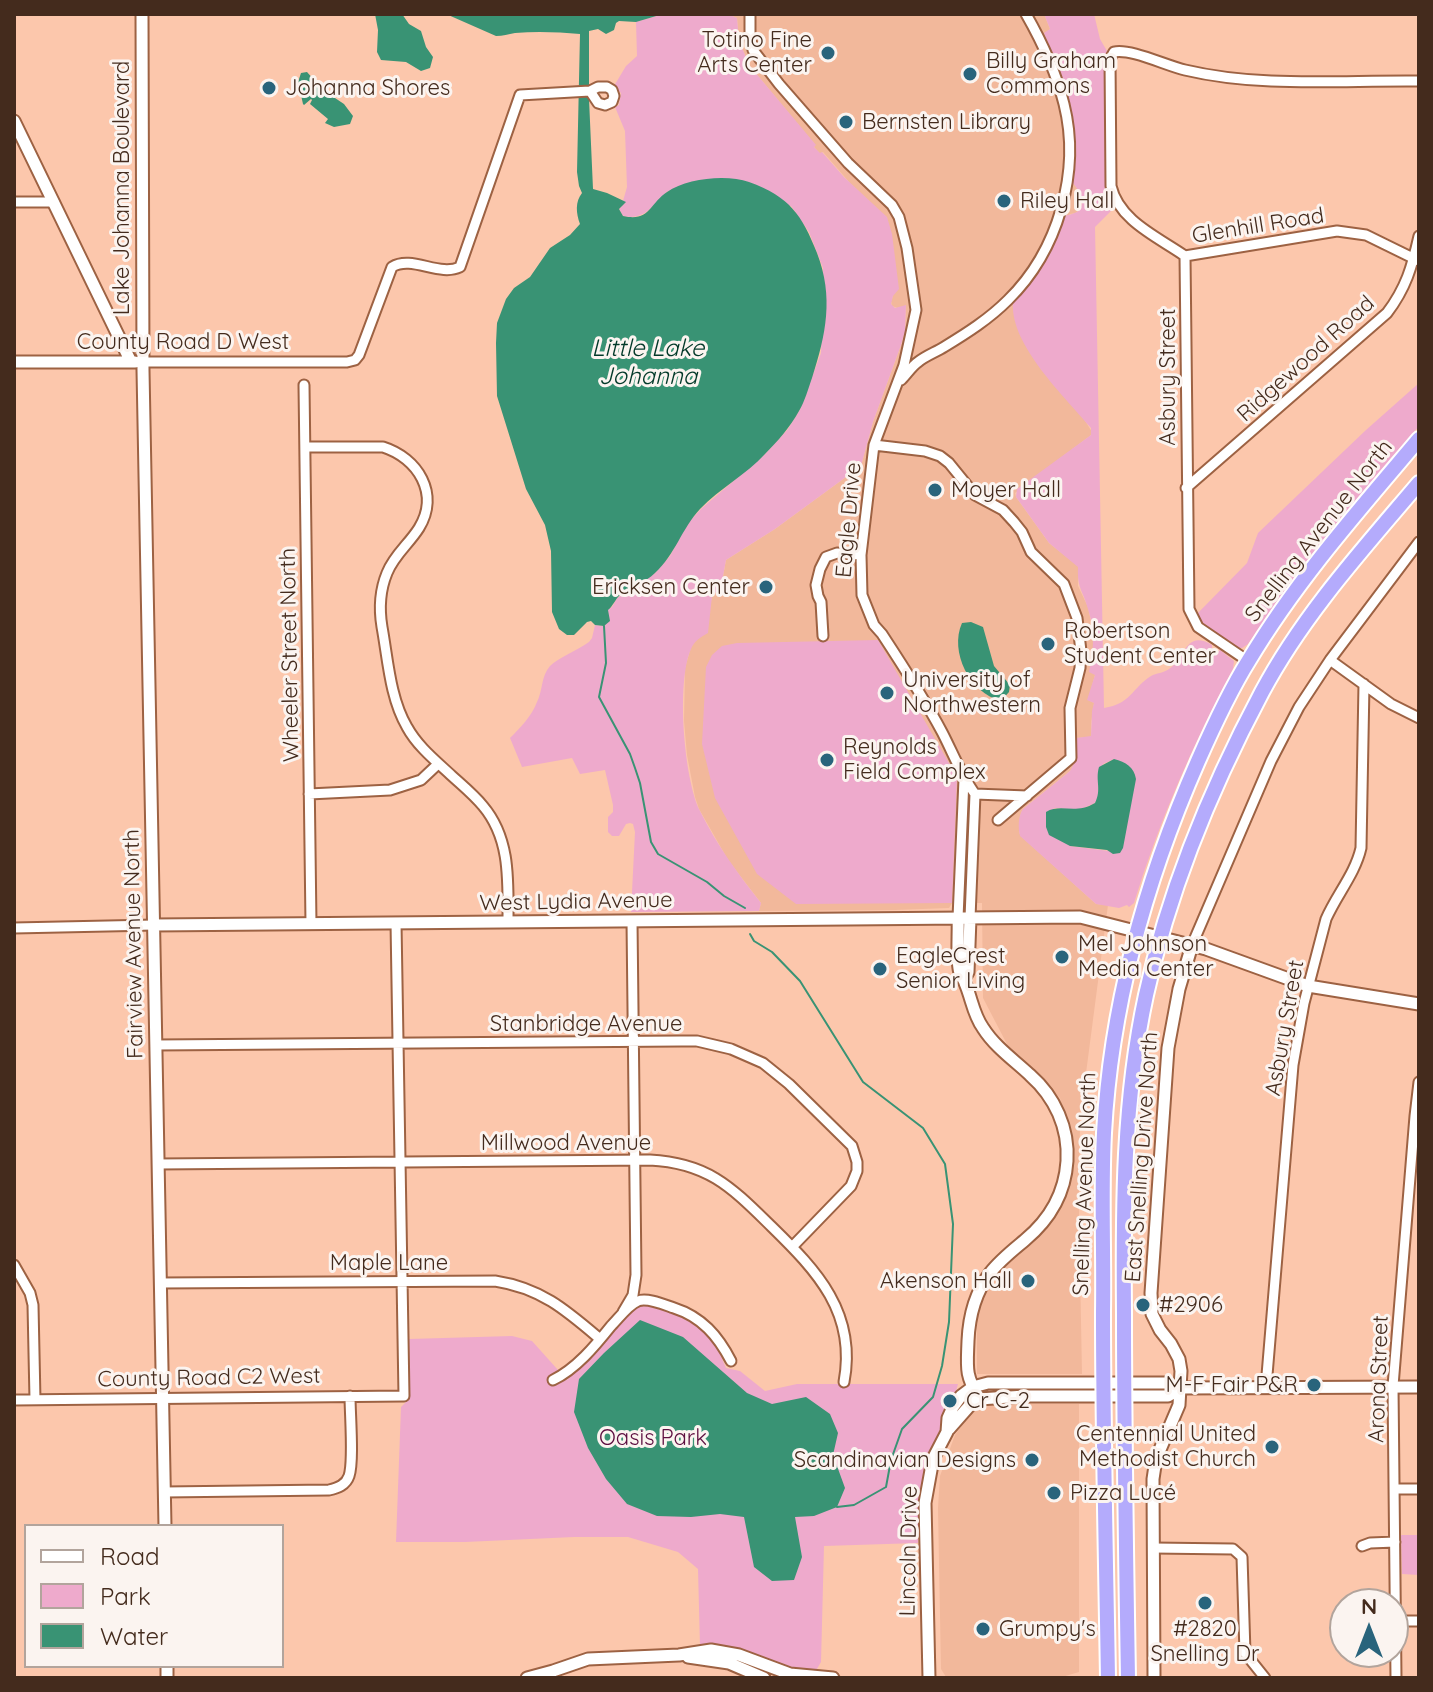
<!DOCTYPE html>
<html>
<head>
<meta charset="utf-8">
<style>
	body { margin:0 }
	#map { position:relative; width:1433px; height:1692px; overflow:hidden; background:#fcc7ac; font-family:Quicksand,sans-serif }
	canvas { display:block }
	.frame { position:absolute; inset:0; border:16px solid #442b1d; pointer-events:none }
	.legend { position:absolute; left:24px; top:1524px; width:260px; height:144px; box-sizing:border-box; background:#fbf4f0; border:2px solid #b2a49c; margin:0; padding:10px 14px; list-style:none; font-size:24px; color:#442b1d }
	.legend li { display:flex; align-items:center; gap:16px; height:40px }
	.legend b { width:40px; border:2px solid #b2a49c }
	.north { position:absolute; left:1329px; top:1588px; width:80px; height:80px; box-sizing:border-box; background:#fbf4f0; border:2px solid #b2a49c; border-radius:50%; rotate:0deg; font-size:22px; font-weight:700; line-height:32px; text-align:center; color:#442b1d }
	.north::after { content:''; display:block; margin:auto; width:28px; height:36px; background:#29647c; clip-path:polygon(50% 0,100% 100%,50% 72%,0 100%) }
</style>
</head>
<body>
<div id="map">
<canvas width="1433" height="1692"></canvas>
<div class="frame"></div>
<ul class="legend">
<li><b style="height:10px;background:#fff"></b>Road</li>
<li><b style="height:22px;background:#eac"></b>Park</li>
<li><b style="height:22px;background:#399374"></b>Water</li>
</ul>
<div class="north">N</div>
</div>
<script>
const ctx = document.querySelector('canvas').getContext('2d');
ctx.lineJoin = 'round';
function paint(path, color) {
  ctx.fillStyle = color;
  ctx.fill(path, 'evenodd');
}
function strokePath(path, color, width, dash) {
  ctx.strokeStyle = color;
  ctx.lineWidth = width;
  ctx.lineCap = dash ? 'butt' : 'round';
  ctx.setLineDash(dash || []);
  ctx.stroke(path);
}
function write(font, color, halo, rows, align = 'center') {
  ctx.font = font + ' Quicksand,sans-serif';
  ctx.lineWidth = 6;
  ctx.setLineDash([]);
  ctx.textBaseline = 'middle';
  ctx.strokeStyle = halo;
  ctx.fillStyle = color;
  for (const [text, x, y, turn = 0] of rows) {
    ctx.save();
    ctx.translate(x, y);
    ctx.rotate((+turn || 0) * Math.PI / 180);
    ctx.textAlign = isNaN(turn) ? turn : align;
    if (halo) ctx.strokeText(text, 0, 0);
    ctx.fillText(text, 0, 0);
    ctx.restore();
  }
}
const built = new Path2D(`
	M728,14H1044L1050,29L1044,34L1060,72L1067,96L1071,117L1074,149L1072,182L1079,190L1081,200L1080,207L1076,213L1070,214L1044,260L1013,303L1092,432L1091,435L1015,493L1016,497L1049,543L1078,566V586L1088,607L1092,627L1094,648L1092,658L1095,675L1088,700L1094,703L1091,724V737L1076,738V763L1070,771L1023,809L1021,813L1019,832L1021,836L1096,904L1108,905L1080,1119L1079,1216L1082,1374H977V1307L999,1270L1021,1252L1059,1209L1073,1155L1060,1098L1009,1048L983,998L982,903H952L949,908L895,910L759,911L761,903L728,860L699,809L695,797L687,755L684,721L685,668L691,647L709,613L712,596L721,587L726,560L775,529L861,466L873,422L901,345L905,331L906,306L898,308L892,306L891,301L893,296L856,190L823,152L820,154L814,147L815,145L749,65L739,40L737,18Z
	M984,1404H1079V1672L1062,1677H946L941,1669L938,1508L940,1476L955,1435L970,1414Z`);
const green = new Path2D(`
	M663,14H728L737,18L739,40L749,65L816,145L814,147L820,153L822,152L844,177L887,217L892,234L899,289L893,296L891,304L895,308L906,305L905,331L901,345L873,422L861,466L775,529L726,560L721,587L712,596L708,633C701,637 694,641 691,649C676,682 684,779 700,811C717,845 738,874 761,903L759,911L631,912L635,832L633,824L630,823L626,824L619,836H612L608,832V817L613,812V805L605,770L580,774L572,758L522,767L510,738C521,727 531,717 537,702C543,690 541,676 550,666C558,658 578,650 589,642L592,638L595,625L604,626L608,609L612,607L617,598L655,573L670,556L686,525L702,508L765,454L788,429L800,409L821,353L823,268L809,232L791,206L668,191C653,205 645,221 623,216L619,209L625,202L623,201L627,187L625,131L615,107L619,105L621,93L614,86L626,66L637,56L636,22Z
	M1044,14H1094L1100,39L1107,51L1105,58L1106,186L1113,209L1095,227L1104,708C1131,704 1132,688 1151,676C1156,673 1164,673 1169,669C1186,658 1185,629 1212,645V653L1215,655L1220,650L1234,661L1233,669C1193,744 1159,821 1134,903L1129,907L1127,905L1119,908L1096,904L1020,836C1018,828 1018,816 1023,809L1070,771L1077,758L1076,738L1091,736L1092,711L1094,703L1087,700L1095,675L1089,672C1094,650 1095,631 1088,609C1083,590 1077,589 1078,567L1049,543L1016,497L1017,489L1091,435V428C1065,397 1010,345 1013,303L1044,260L1064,216C1068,215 1073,214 1077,212C1088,203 1078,189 1072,182C1076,121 1067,89 1044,33L1050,29ZM1114,759L1109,851L1070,846L1054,808L1079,810L1095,803L1099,795L1103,764Z
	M1419,383V426L1327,535L1294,578L1248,644L1242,648H1236L1204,626L1196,615L1247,563L1258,533L1366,430Z
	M878,640L957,777L952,903L796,904L757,874L715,798L702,744L706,667L712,655L722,646L737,643Z
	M645,1303C669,1311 696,1317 712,1339C718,1348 722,1359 726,1368L740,1371L765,1391L797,1384H958C952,1409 938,1431 929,1455C918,1483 919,1514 918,1543L824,1546L821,1662L814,1674L782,1667L735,1648L700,1646L698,1569L678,1552L628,1537H574L465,1542H396L401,1407L408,1400L409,1339L512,1336L532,1341L567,1380L634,1306Z
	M1401,1535H1419V1575L1402,1574Z`);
const water = new Path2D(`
	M375,14H402L409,24L421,31L426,47L433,57L430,68L421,71L406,62L381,60L377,52L378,30Z
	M446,14H663L636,22L619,21L616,23L614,30L606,34L598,29L589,31V99L593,189L607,193L626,202L619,209L623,216C650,222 649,204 667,192C687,178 727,174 749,182C790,197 802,215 817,253C834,297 826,335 812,378C808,389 805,401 799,411C790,427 778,441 765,454C746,475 720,488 700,509C682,528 675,555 655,573C645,583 630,587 619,596C615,600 613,606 608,610L610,621L604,626L595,625L591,621L587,622L574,635H567L559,629L552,612L551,551L545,525L526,489L497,396L496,343L497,323L506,299L514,288L530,277L550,248L570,235L580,224C576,213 575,202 582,193L579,186L577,172L580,34C559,32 536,31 515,33C508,34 503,36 496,36Z
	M307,72L323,90L344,104L353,116L350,124L334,127L325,123L328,119L310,104L312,100L311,99L304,105L303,104L298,82L301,73Z
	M971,622L983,627L994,666L1010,685L1009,692L1001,701C970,693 949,652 962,623Z
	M1114,759C1126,762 1134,767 1136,779L1123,848L1120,853L1113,854L1107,850L1070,846L1049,835L1046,827V812C1061,803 1075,815 1095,803C1102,789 1095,781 1099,767Z
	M640,1320L683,1337L747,1393L772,1404L806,1397L830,1414L838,1433L833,1455L845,1488L837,1507L814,1516L795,1517L802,1557L794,1580L772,1581L754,1567L744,1517L720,1514L691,1517L657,1516L627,1504L606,1479L588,1448L574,1412L579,1379L604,1353Z`);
const stream = new Path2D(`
	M604,626L606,663L599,697L630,754L635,768L640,783L651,842L658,854L707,882L724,896L745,908
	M750,934L754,941L772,952L800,981L863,1082L923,1128L945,1164L953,1224L949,1322L942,1366L933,1397L902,1429L891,1460L886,1487L854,1505L837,1507`);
const minor = new Path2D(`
	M750,14V36L753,50L779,84L848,163L892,205L899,217L907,248L916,310L904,365L874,445L861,555L862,595L874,625L882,634C903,666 924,698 942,732C953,753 961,775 975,794L970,918
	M1419,81C1341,80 1261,88 1185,70C1167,66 1130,48 1114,52L1110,59L1111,186C1119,221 1158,237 1185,256L1337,231L1366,235L1419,261
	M14,202H54
	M1185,256L1189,609L1198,627L1248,661
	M143,362H347L355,360L359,355L392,267C412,255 439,277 460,267L520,95L590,91L598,87H607L612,90L614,96L612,102L605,105L598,103L590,91
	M901,380C907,374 912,366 918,362C925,356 936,352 944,347C967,333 989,319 1008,300C1058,251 1081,172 1064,104C1056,72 1042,42 1026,14
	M304,385L311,924
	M874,445L925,451L940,456L949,463L975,495L1003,510L1014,522L1022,532L1031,552L1064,584L1077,618L1081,651L1080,668L1070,708L1071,758L998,820
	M306,447H383C418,458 440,494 419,528C409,544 394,555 387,573C380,590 379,609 382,627C388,660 390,698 407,727C418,747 436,761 452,776C463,786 474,795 483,806C511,839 508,882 508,922
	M1186,488L1387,313C1406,288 1412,267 1419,236
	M823,636L821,602L818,596L816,585L820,569L826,557L837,553L861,555
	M1330,660L1391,704L1419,718
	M309,794L390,790L421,780L438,764
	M975,794L1027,796
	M958,918L964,779
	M14,928L154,925
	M1192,945L1271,761L1299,707L1330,660L1419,542
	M156,1045L681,1041H697L731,1049L763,1063L789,1084L852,1146L857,1162V1171L851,1186L792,1247
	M158,1164L650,1160C709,1163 732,1188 772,1227C817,1271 857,1313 844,1382
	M14,1265L30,1293L33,1305L35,1400
	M160,1283L495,1281C541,1288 566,1310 600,1339
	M623,1312L633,1295L636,1275L632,921
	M553,1380C576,1369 595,1346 611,1326C619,1318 628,1305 638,1301C647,1297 665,1305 674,1308C702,1317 718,1336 731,1361
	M1266,1387L1293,1065L1304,1003L1326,919C1337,894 1355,874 1361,848L1364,684
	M14,1400L404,1396L396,923
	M1394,1489H1419
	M164,1492L329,1490C338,1488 346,1485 349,1476C354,1462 350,1414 350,1396
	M1362,1546L1370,1543L1395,1542
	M1153,1548L1233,1549L1242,1557L1245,1653L1265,1678
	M1396,1621H1419
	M1396,1678L1393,1386L1415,1116L1419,1082`);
const tertiary = new Path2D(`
	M142,14L143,370L165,1526
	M14,121L131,362
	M14,362H135
	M958,918C959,931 956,962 960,973C961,976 964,979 965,983C972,999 973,1014 983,1028C995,1047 1014,1060 1030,1075C1055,1097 1069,1128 1067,1161C1065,1193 1049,1220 1025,1240C1013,1250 1000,1260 990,1273C975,1293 969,1316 968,1341C967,1369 965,1374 979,1399
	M154,925L1080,917L1206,949L1308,986L1419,1004
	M964,979L968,972L970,918
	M949,1429L971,1404L979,1399L1025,1396H1168L1181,1388
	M688,1657L729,1663L764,1678
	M167,1666V1678
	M527,1678L553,1671L588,1659L679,1655L711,1650L739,1655L790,1674L833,1678
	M929,1678L925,1503L933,1459L947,1432L948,1418L953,1407L961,1396L973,1387L988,1383H1166L1181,1388L1419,1387
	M1154,1678L1153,1479L1156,1459L1179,1405L1181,1371L1179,1359L1171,1344L1160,1330L1152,1314L1151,1293L1168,1048L1179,989L1192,945`);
const trunk = new Path2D(`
	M1108,1678C1106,1556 1103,1434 1103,1312C1104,1253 1101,1192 1104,1133C1111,1004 1146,879 1198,761C1213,727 1229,692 1249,660C1297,580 1359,510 1419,439
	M1128,1678C1126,1557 1124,1435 1124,1314C1123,1206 1123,1101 1146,995C1169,889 1211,788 1262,692C1303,615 1363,549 1419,483`);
const markers = [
	[828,53,8,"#29647c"],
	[970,74,8,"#29647c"],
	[269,88,8,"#29647c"],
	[846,122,8,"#29647c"],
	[1004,201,8,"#29647c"],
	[935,490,8,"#29647c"],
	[766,587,8,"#29647c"],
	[1048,644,8,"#29647c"],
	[887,693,8,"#29647c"],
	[827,760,8,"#29647c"],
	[1062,957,8,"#29647c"],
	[880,969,8,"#29647c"],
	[1028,1281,8,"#29647c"],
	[1143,1305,8,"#29647c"],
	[1314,1385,8,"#29647c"],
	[950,1401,8,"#29647c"],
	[1272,1447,8,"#29647c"],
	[1032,1460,8,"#29647c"],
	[1054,1493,8,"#29647c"],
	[1205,1603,8,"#29647c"],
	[983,1629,8,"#29647c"]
];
const poiNames = [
	["Totino Fine",812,40,"right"],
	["Arts Center",812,65,"right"],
	["Billy Graham",986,61],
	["Commons",986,86],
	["Johanna Shores",285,88],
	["Bernsten Library",862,122],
	["Riley Hall",1020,201],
	["Moyer Hall",951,490],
	["Ericksen Center",750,587,"right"],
	["Robertson",1064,631],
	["Student Center",1064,656],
	["University of",903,680],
	["Northwestern",903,705],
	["Reynolds",843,747],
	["Field Complex",843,772],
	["Mel Johnson",1078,944],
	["Media Center",1078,969],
	["EagleCrest",896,956],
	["Senior Living",896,981],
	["Akenson Hall",1012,1281,"right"],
	["#2906",1159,1305],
	["M-F Fair P&R",1298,1385,"right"],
	["Cr C-2",966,1401],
	["Centennial United",1256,1434,"right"],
	["Methodist Church",1256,1459,"right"],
	["Scandinavian Designs",1016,1460,"right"],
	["Pizza Lucé",1070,1493],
	["Grumpy's",999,1629],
	["#2820",1205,1629,"center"],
	["Snelling Dr",1205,1654,"center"]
];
const streetNames = [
	["Lake Johanna Boulevard",122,188,-90],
	["Glenhill Road",1258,226,-9],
	["County Road D West",183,342],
	["Ridgewood Road",1306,359,-42],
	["Asbury Street",1168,377,-90],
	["Eagle Drive",849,520,-85],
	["Snelling Avenue North",1319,531,-52],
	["Wheeler Street North",290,655,-91],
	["West Lydia Avenue",576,902,-1],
	["Fairview Avenue North",134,944,-91],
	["Stanbridge Avenue",586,1024],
	["Asbury Street",1285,1028,-80],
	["Millwood Avenue",566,1143],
	["East Snelling Drive North",1142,1157,-86],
	["Snelling Avenue North",1085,1184,-88],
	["Maple Lane",389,1263],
	["County Road C2 West",209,1378,-1],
	["Arona Street",1379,1379,-88],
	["Lincoln Drive",909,1551,-89]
];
const parkNames = [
	["Oasis Park",653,1438]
];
const waterNames = [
	["Little Lake",648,349],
	["Johanna",648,377]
];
paint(built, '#f2b89b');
paint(green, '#eac');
paint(water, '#399374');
strokePath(stream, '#399374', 2);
strokePath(minor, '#9d6243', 13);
strokePath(tertiary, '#9d6243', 15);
strokePath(trunk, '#fff', 18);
strokePath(minor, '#fff', 9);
strokePath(tertiary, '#fff', 11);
strokePath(trunk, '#b4abfc', 14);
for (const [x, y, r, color] of markers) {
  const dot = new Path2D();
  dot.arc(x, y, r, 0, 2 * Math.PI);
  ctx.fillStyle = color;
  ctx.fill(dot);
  strokePath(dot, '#fbf4f0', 3);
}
write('22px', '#442b1d', '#fbf4f0', poiNames, 'left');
write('22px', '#442b1d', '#fbf4f0', streetNames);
write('22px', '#5d0e40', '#fbf4f0', parkNames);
write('italic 24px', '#023929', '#fbf4f0', waterNames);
</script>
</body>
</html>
